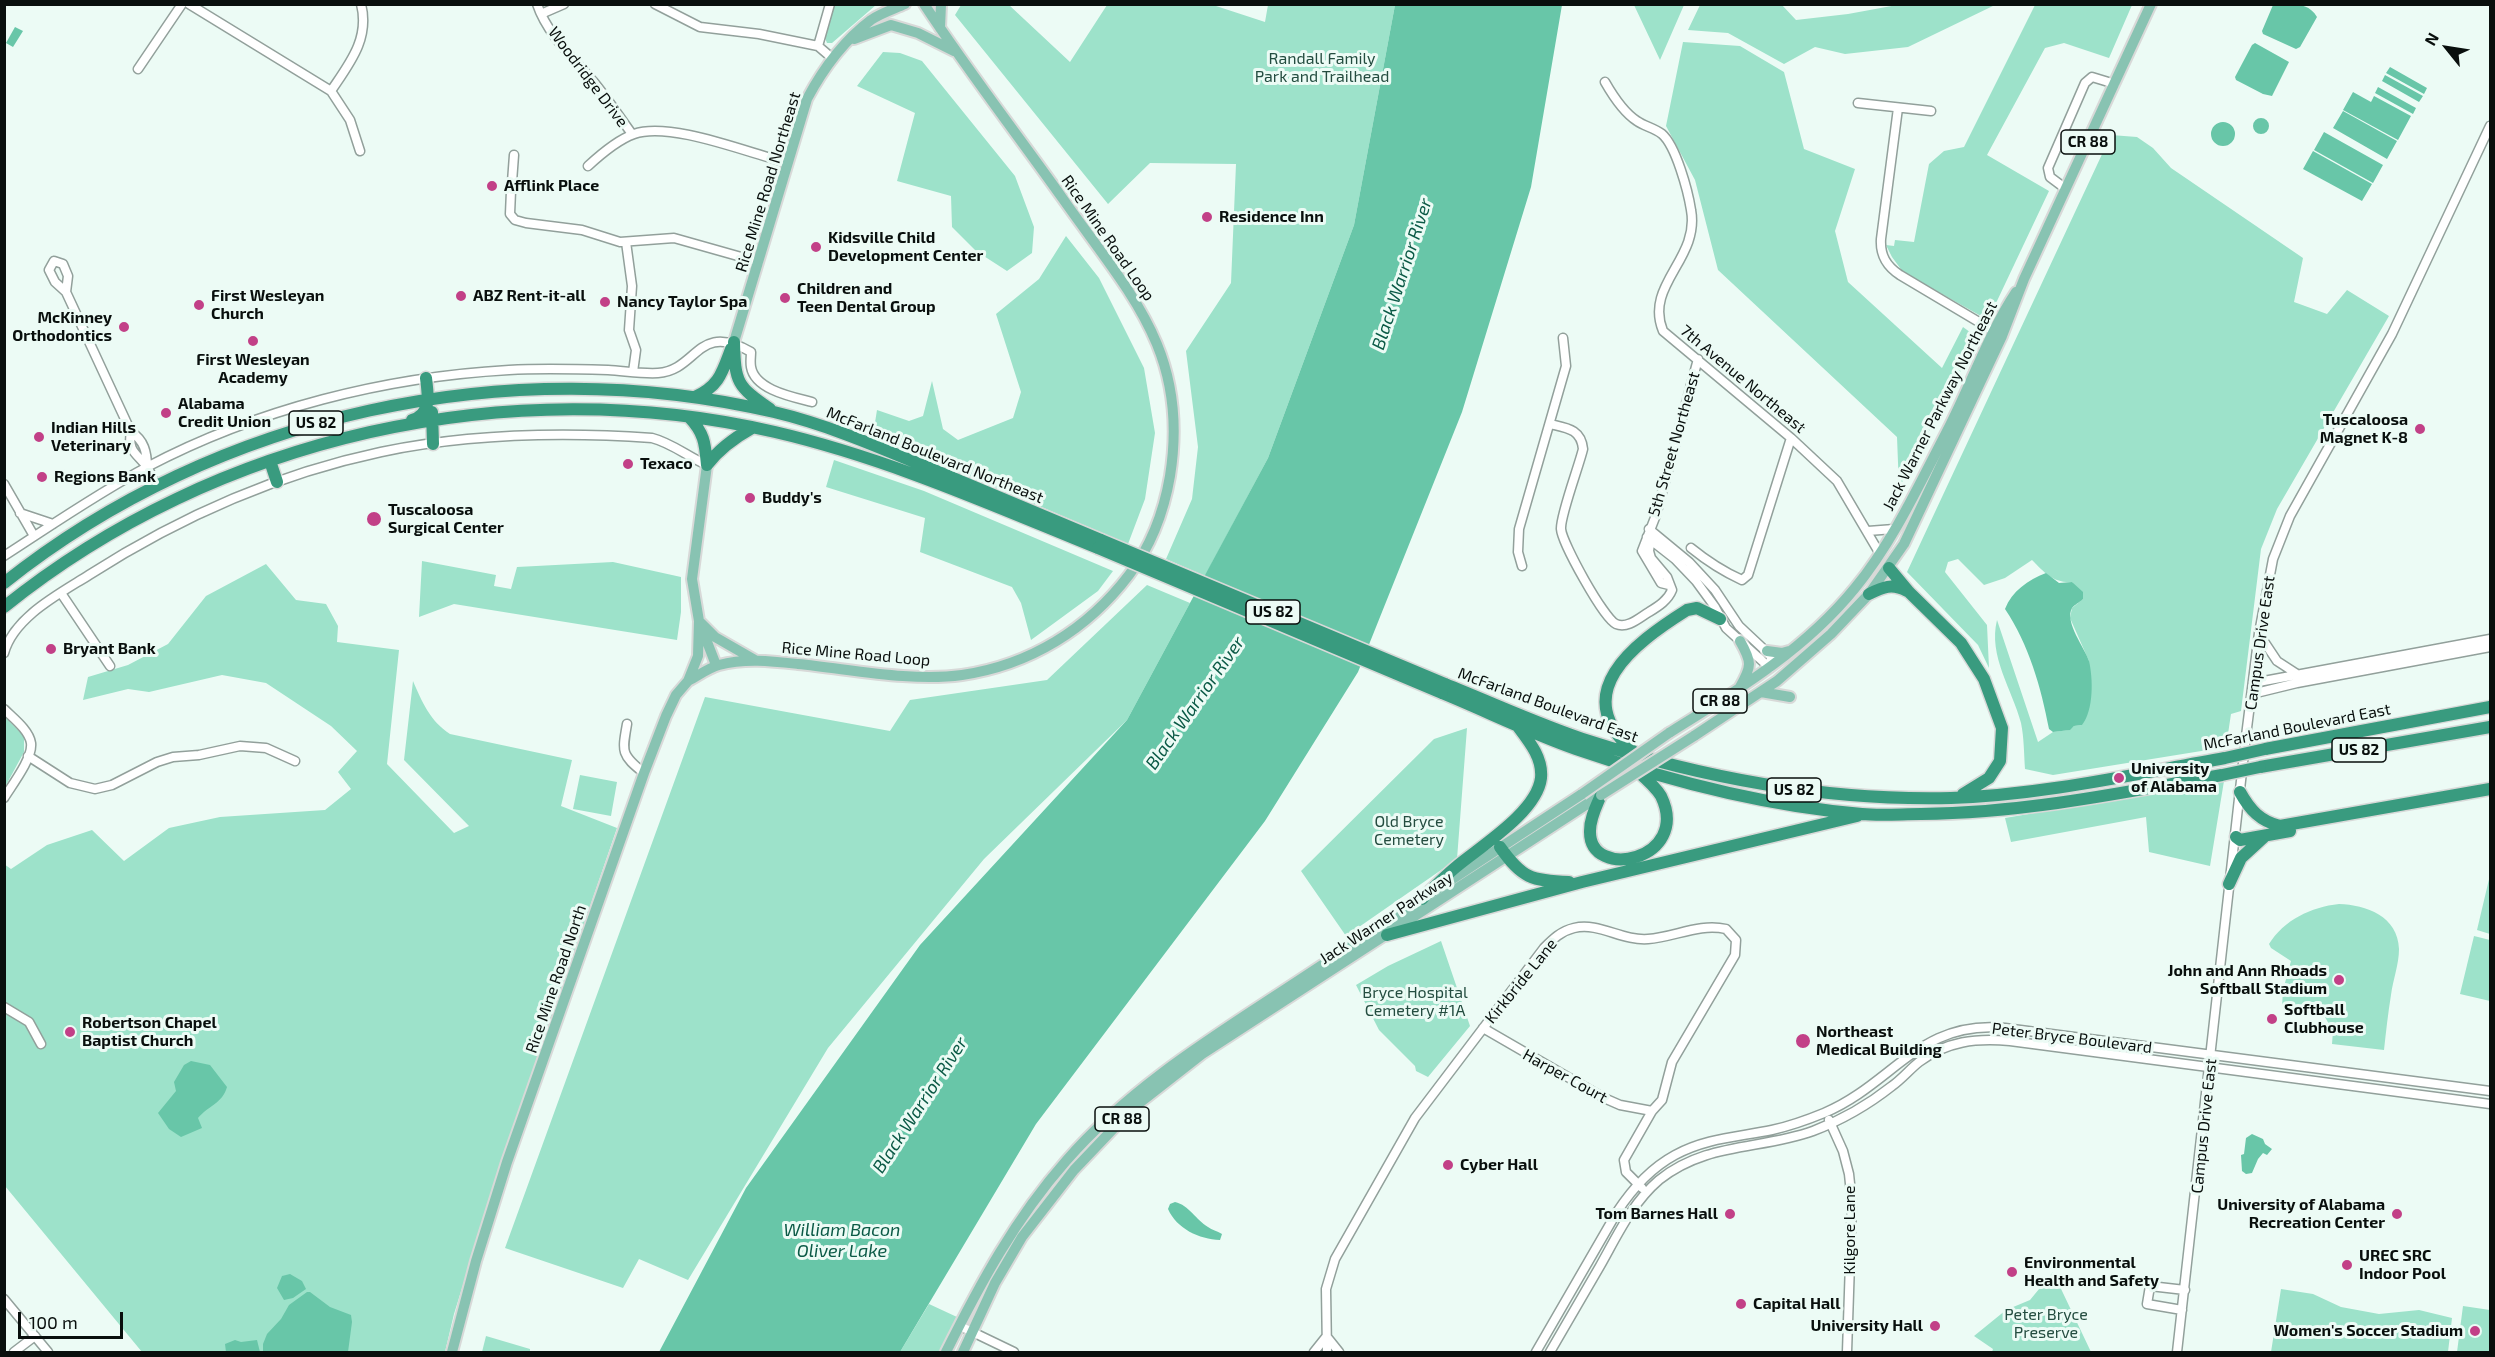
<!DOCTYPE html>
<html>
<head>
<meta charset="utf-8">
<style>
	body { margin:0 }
	#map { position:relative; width:2495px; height:1357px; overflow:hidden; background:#ecfbf5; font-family:"Exo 2",sans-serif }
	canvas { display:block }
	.frame { position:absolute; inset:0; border:6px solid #090f0d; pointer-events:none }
	.north { position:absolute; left:2417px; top:18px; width:60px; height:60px; -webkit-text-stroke:4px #ecfbf5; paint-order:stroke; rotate:300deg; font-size:16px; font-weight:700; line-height:24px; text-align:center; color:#090f0d }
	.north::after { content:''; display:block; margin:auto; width:21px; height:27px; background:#090f0d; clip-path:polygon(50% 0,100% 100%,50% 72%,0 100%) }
	.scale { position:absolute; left:18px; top:1312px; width:105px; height:27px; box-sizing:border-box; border:3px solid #090f0d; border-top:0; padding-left:8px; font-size:18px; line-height:21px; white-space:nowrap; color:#090f0d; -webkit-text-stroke:4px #ecfbf5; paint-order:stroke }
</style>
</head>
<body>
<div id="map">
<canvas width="2495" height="1357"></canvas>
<div class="frame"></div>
<div class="north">N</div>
<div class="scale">100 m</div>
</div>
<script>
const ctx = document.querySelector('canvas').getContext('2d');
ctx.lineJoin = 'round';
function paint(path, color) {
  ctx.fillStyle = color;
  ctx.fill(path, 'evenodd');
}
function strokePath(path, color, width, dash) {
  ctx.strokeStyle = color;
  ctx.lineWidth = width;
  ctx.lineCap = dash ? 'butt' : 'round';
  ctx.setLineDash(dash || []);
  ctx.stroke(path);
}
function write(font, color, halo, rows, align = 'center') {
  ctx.font = font + ' "Exo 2",sans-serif';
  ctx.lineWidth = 6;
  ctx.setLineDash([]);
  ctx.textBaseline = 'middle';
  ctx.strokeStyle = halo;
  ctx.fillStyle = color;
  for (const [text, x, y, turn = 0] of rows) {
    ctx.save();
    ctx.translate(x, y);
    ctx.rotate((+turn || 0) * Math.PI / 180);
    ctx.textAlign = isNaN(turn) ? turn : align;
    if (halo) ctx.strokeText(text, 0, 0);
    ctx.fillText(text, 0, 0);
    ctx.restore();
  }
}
const green = new Path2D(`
	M834,5V4L876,5L832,43H827L825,38Z
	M961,5H1009L1070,62L1107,5H1213L1265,22L1268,5H1395L1354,225L1268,458L1205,576L1166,559L1192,499L1198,447L1186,351L1231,283L1236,164L1150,163L1108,204L955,15Z
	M1634,5H1684L1660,60Z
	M1700,5H1782L1796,20L1848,14L1897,5H1995L1908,47L1845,54L1815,47L1784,64L1728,33L1688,30Z
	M2035,5H2132L2109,58L2064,43L2045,48L1987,155L2049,191L1988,320L1903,272L1892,257L1886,245L1894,246L1895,240L1914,242L1929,164L1944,151L1964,147Z
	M1683,42L1740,46L1784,72L1804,149L1855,169L1835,231L1848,282L1942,368L1963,327L1978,338L1899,488L1897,437L1718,270L1695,180L1666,126Z
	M883,52L900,53L922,61L1015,176L1034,227L1032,253L1007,271L976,251L952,227L951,196L897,181L915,113L857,86Z
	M2111,135L2137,137L2153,148L2171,168L2303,258L2294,302L2327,314L2347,290L2389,316L2277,509L2261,549L2241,711L2231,714L2226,747L2053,775L2025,769C2024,754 2024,737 2021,723C2012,689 1988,656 1997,620L2038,742L2053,732L2069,730L2074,726L2082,725L2089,661L2070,618L2072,608L2083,599L2072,582C2053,583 2045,573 2032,560L2005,578L1984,585L1958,559L1948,562L1945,572L1987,625L1989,668L1978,645L1907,572Z
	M1066,236L1099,278L1144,368L1155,433L1145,499L1128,544L873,435L877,410L909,421L923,416L932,381L943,429L958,440L1013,418L1021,392L996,314L1039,279Z
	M834,460L924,491L1113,571L1098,591L1031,640L1021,603L1012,587L920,552L925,518L826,487Z
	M422,561L496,575L494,586L511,589L517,567L613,562L681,577V612L677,640L454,604L419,617Z
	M266,564L296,600L326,604L338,626L337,642L399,650L387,764L454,833L469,826L404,760L413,681C422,702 430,721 450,734L572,760L561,806L617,828L493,1188L454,1314L445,1352H142L5,1186L4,864L11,869L47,845L92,830L124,861L169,828L220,817L325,810L351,789L338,772L357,751L331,726L266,683L222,675L149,692L128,689L83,700L88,677L128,665L168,644L206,596Z
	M1147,585L1190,603L1127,720L984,859L828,1048L688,1280L639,1259L623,1288L505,1248L705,697L890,731L910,700L1047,680Z
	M5,717L24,736V752L5,787Z
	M1467,728L1457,859L1346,936L1301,871L1434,739Z
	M580,775L617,782L611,816L573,809Z
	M2224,781L2210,866L2149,852L2146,817L2011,842L2005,818Z
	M2490,875V934L2477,930Z
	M2339,904C2366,905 2398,916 2399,949C2399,964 2393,980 2391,995C2388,1013 2386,1032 2384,1050L2332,1044L2333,1031L2322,1012L2282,1007L2283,990L2291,961L2271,948L2269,944C2284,920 2311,907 2339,904Z
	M2474,936L2490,940V1001L2460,994Z
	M1441,941L1470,1026L1428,1077L1416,1071L1415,1066L1379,1030L1356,985L1388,966Z
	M2053,1272L2091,1352H1992L1993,1349L1974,1336L2006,1310L2030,1300Z
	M2281,1289L2313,1294L2341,1307L2379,1314L2419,1310L2452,1318L2448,1352H2271Z
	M929,1304L957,1317L940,1352H900Z
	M2463,1306L2490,1310V1352H2457Z
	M486,1336L530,1349V1352H482Z`);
const water = new Path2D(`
	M1395,5H1562L1531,187L1462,412L1358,672L1265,821L1036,1124L900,1352H659L746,1188L920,945L1127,720L1268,458L1354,225Z
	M2273,5C2288,4 2308,1 2317,17L2300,47L2296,49L2263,34L2262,31Z
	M15,27L23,31L13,47L6,43Z
	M2255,43L2289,62L2272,96L2263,94L2236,80L2235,77L2252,45Z
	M2390,67L2427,88L2424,94L2386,73Z
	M2385,75L2423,96L2419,102L2382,81Z
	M2378,87L2416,108L2413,114L2375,93Z
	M2353,92L2371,102L2374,96L2411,116L2398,140L2343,110Z
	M2343,111L2397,141L2387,159L2333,128Z
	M2253 126a8 8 0 1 1 16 0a8 8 0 1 1-16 0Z
	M2211 134a12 12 0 1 1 24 0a12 12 0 1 1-24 0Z
	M2324,132L2383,165L2373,183L2314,150Z
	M2313,151L2372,184L2362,201L2303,169Z
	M2046,573L2059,583L2072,582L2083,592V599C2080,602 2074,605 2072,608C2064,622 2085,648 2089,661C2093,678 2094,710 2082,725L2074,726L2070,730L2053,732L2049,729C2041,687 2029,645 2005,609C2012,591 2028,580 2046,573Z
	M191,1061L210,1065L227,1087C222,1104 209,1105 198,1118L202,1128L181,1137L169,1129L158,1113L176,1091L174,1082L184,1065Z
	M2252,1134L2263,1139L2265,1144L2272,1149L2267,1155L2263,1153L2258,1159L2252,1173L2246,1174L2242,1171L2241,1155L2244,1154L2246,1138Z
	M1175,1202C1189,1205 1196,1220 1208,1227C1212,1230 1217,1231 1222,1234L1220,1240C1199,1239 1177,1229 1168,1209L1170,1204Z
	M290,1274L302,1281L306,1289L293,1298L284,1300L277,1288L282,1276Z
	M307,1292H310L330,1307L351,1315L352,1322L348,1352H263V1344L267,1334L281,1319L289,1305Z
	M235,1340L241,1342L257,1340L260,1352H226L225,1344Z`);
const minor = new Path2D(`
	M189,4L331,91L350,120L360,151
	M537,4C547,34 573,58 593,81C607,98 619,116 632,134
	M655,4L700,27L759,34L818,46L832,58
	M541,14L564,4
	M818,46L830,4
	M138,69L182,4
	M1605,82C1613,96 1623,112 1637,121C1644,126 1654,128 1662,134C1676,146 1688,191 1691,210C1700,259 1644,285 1663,331L1791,438L1837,481L1880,554
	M331,91C349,64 370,39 361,4
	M1858,103L1931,111
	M1898,108L1881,239C1880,255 1886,266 1900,275L1999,334
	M588,166C601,154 617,140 634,134C670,121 748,153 788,163
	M512,182L514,155
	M2066,189L2050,177L2048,168L2085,83L2092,77L2115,84
	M511,191L510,214L515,220L526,223L582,230L620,242L674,238L759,262
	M626,242L632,286L629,330L636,350L633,372
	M54,261L63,264L68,276L66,292L55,282L49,270Z
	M66,292L131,432C144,440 147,452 147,467
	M1550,424C1567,428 1581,429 1583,449C1579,466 1560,516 1561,529C1562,543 1604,619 1616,624C1628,629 1640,617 1649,612C1659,606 1668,600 1672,590L1667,577L1651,558L1649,551L1650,543L1647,537
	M131,432C127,452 138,454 147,467C151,473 153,480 156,486
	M4,484L34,536
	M20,513L53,524
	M1649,529L1689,562L1715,590L1739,626L1771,656L1770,668
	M1868,531L1894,529
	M1647,537L1675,559L1696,581L1715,607L1726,628L1770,668
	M1691,548C1707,561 1722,571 1742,580L1748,575L1791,438
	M4,556C52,525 98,493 147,467C257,409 385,377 509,370C542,368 575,369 608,370C625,371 642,374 658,373C698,370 697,321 751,352C751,357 750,362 751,367C755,390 793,397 812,402
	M1522,566L1518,552L1519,529L1566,366L1563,338
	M1669,585L1661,583L1642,551L1656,515L1698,359
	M61,593L110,666
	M2259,634L2277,661L2297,674
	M4,653C14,617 59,594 89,575C178,518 277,474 381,452C467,434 564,432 652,438C672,443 688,457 707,465
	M2253,683L2490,639
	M2252,694L2297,683L2490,647
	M4,709C13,718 29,730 31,743C33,758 12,785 4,798
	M627,724C622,752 621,755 644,773
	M28,756L70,783L95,789L112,785L157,762L173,757L199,755L240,746L266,748L295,761
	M4,1007L29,1022L41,1044
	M1483,1028L1604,1098L1620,1105L1652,1111
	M1829,1120L1843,1151L1849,1174L1852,1203L1847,1352
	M4,1299L48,1352
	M2182,1310L2147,1304L2150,1286L2185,1290
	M960,1326L1014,1352
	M1327,1337L1339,1352
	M14,1352L35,1336
	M1314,1352L1326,1337
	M1327,1352L1326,1289L1335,1259L1415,1118L1544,948C1553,939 1561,931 1574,928C1599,922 1622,941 1648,939C1675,937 1699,923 1726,929L1736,940L1735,955L1672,1062L1662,1100L1652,1111L1624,1160L1626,1172L1642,1188
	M1536,1352L1617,1212C1632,1189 1651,1168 1675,1155C1706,1138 1738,1137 1772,1130C1790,1126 1807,1120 1824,1113C1893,1084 1920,1019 2005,1028L2490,1091
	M1550,1352C1566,1324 1583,1295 1600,1266C1617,1236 1632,1203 1659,1180C1706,1142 1760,1150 1813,1131C1842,1120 1868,1105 1892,1086C1902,1079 1910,1069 1919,1062C1947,1041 1976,1038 2010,1041L2490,1104
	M2177,1352L2246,736L2259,633L2273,559L2290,516L2392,334L2490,126`);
const major = new Path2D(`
	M940,28L941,4
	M854,39L891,25L918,33L954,51
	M734,342L807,99C823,69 843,41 871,20C881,13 894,9 905,4
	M707,465L692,579L699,621L716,665
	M701,623L715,637L755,660
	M1740,641C1752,662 1752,666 1740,687
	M1767,651L1782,653L1789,651
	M688,681C698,676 708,668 719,665C745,658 771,661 798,664C850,669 911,682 962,675C1030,665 1088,629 1129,575C1151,546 1164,511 1170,476C1190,352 1129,293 1063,199C1017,134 968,71 924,4
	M1761,692L1790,697
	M1669,733C1735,692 1805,650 1855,588C1892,543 1918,487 1945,435C1970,388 1987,336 2016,292
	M1694,736L1777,681L1831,634L1869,594L1904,544L2002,336L2024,279L2151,4
	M452,1352L476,1261L507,1162L644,773L666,716L676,695L688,681L698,656L699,621
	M946,1352C980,1284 1015,1219 1066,1161C1131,1086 1216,1035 1298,981C1393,918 1487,856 1582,794
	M963,1352L995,1283L1022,1237L1074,1170L1133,1108L1202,1054L1601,795`);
const highway = new Path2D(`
	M734,342C735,383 737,386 770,409
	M695,397C719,386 722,373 731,349
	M432,412L433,444
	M689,417C705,434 705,444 707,465
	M412,420C432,414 428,395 426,378
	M270,461L277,482
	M707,465C719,449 734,438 752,428
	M1889,568L1909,592L1961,643L1984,679L2002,728L2000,761L1989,778L1963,794
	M4,583C217,413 509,350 774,412C829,425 881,448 934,470C989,493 1045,516 1101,540
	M1869,594C1883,587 1892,583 1907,591
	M4,607C216,436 510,370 775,432C887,458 992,505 1098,548
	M1445,684C1493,703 1540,725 1589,741C1707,779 1826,801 1951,798C2043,795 2134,774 2225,758
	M1442,693C1486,711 1530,733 1576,749C1669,781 1764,806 1862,814C1881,816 1902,814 1921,814C2023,813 2122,793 2222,775
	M2265,749L2490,707
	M1635,753C1566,694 1633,644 1687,610L1697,608L1720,619
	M2260,767L2490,727
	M2240,792C2250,810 2260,821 2280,826L2490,789
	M1601,795C1596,807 1590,818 1590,831C1589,882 1692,860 1661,796C1655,786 1644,777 1635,769
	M2236,837L2240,840L2290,831
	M1500,847C1522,878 1531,881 1569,882
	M2229,884L2241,858L2265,836
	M1422,899C1433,888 1444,877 1456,867C1481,846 1537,812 1541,778C1543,757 1528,740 1516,724
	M1387,935L1582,882L1857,816`);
const majorBridge = new Path2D(`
	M1582,794L1669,733
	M1601,795L1694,736`);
const highwayBridge = new Path2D(`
	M1101,540L1445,684
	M1098,548L1442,693
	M2225,758L2265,749
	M2222,775L2260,767`);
const markers = [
	[492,186,6,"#c24087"],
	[1207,217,6,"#c24087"],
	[816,247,6,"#c24087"],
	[461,296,6,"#c24087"],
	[785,298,6,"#c24087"],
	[605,302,6,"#c24087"],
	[199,305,6,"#c24087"],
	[124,327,6,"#c24087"],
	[253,341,6,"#c24087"],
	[166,413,6,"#c24087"],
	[2420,429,6,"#c24087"],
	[39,437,6,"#c24087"],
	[628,464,6,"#c24087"],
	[42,477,6,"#c24087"],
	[750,498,6,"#c24087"],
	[374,519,8,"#c24087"],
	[51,649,6,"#c24087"],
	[2119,778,6,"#c24087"],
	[2339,980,6,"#c24087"],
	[2272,1019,6,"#c24087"],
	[70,1032,6,"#c24087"],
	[1803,1041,8,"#c24087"],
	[1448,1165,6,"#c24087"],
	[1730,1214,6,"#c24087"],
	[2397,1214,6,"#c24087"],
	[2347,1265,6,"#c24087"],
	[2012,1272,6,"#c24087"],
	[1741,1304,6,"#c24087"],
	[1935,1326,6,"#c24087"],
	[2475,1331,6,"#c24087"]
];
const shields = [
	[2088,142,54],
	[316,423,54],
	[1273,612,54],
	[1720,701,54],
	[2359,750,54],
	[1794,790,54],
	[1122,1119,54]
];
const shieldNames = [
	["CR 88",2088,142],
	["US 82",316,423],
	["US 82",1273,612],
	["CR 88",1720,701],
	["US 82",2359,750],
	["US 82",1794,790],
	["CR 88",1122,1119]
];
const parkNames = [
	["Randall Family",1322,59],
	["Park and Trailhead",1322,77],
	["Old Bryce",1409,822],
	["Cemetery",1409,840],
	["Bryce Hospital",1415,993],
	["Cemetery #1A",1415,1011],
	["Peter Bryce",2046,1315],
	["Preserve",2046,1333]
];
const streetNames = [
	["Woodridge Drive",588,77,53],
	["Rice Mine Road Northeast",768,182,-73],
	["Rice Mine Road Loop",1108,238,55],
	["7th Avenue Northeast",1743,379,40],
	["Jack Warner Parkway Northeast",1940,406,-63],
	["5th Street Northeast",1674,444,-74],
	["McFarland Boulevard Northeast",935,455,22],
	["Campus Drive East",2260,643,-82],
	["Rice Mine Road Loop",856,654,5],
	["McFarland Boulevard East",1548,705,20],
	["McFarland Boulevard East",2297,727,-11],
	["Jack Warner Parkway",1386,918,-33],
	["Rice Mine Road North",556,979,-71],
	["Kirkbride Lane",1521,981,-51],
	["Peter Bryce Boulevard",2072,1038,7],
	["Harper Court",1565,1076,29],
	["Campus Drive East",2204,1126,-84],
	["Kilgore Lane",1850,1230,-90]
];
const poiNames = [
	["Afflink Place",504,186],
	["Residence Inn",1219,217],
	["Kidsville Child",828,238],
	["Development Center",828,256],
	["Children and",797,289],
	["Teen Dental Group",797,307],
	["First Wesleyan",211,296],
	["Church",211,314],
	["ABZ Rent-it-all",473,296],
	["Nancy Taylor Spa",617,302],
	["McKinney",112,318,"right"],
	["Orthodontics",112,336,"right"],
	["First Wesleyan",253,360,"center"],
	["Academy",253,378,"center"],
	["Alabama",178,404],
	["Credit Union",178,422],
	["Tuscaloosa",2408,420,"right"],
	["Magnet K-8",2408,438,"right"],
	["Indian Hills",51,428],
	["Veterinary",51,446],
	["Texaco",640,464],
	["Regions Bank",54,477],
	["Buddy's",762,498],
	["Tuscaloosa",388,510],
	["Surgical Center",388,528],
	["Bryant Bank",63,649],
	["University",2131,769],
	["of Alabama",2131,787],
	["John and Ann Rhoads",2327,971,"right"],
	["Softball Stadium",2327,989,"right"],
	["Softball",2284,1010],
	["Clubhouse",2284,1028],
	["Robertson Chapel",82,1023],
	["Baptist Church",82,1041],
	["Northeast",1816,1032],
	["Medical Building",1816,1050],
	["Cyber Hall",1460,1165],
	["University of Alabama",2385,1205,"right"],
	["Recreation Center",2385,1223,"right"],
	["Tom Barnes Hall",1718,1214,"right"],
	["UREC SRC",2359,1256],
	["Indoor Pool",2359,1274],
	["Environmental",2024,1263],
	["Health and Safety",2024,1281],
	["Capital Hall",1753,1304],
	["University Hall",1923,1326,"right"],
	["Women's Soccer Stadium",2463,1331,"right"]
];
const waterNames = [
	["Black Warrior River",1402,274,-72],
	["Black Warrior River",1195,703,-55],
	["Black Warrior River",920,1105,-57],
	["William Bacon",842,1230],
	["Oliver Lake",842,1251]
];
paint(green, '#9de2ca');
paint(water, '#68c6a8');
strokePath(minor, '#92a09b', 11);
strokePath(major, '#d8d9d8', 14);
strokePath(highway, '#d8d9d8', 15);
strokePath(minor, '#fff', 8);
strokePath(major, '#88c3b2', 10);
strokePath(highway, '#399b7f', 12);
strokePath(majorBridge, '#d8d9d8', 14, []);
strokePath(highwayBridge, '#d8d9d8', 15, []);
strokePath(majorBridge, '#88c3b2', 10);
strokePath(highwayBridge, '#399b7f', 12);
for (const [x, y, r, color] of markers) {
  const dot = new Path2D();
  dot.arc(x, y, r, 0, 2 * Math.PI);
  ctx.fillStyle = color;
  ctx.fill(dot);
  strokePath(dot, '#ecfbf5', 2);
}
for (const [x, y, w] of shields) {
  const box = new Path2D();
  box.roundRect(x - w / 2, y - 12, w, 24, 4.5);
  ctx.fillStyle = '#ecfbf5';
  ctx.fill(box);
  strokePath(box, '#090f0d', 1.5);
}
write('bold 15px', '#090f0d', null, shieldNames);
write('16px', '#244d40', '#ecfbf5', parkNames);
write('16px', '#090f0d', '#ecfbf5', streetNames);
write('bold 16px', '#090f0d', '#ecfbf5', poiNames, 'left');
write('italic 18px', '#0b5a46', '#ecfbf5', waterNames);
</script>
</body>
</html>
